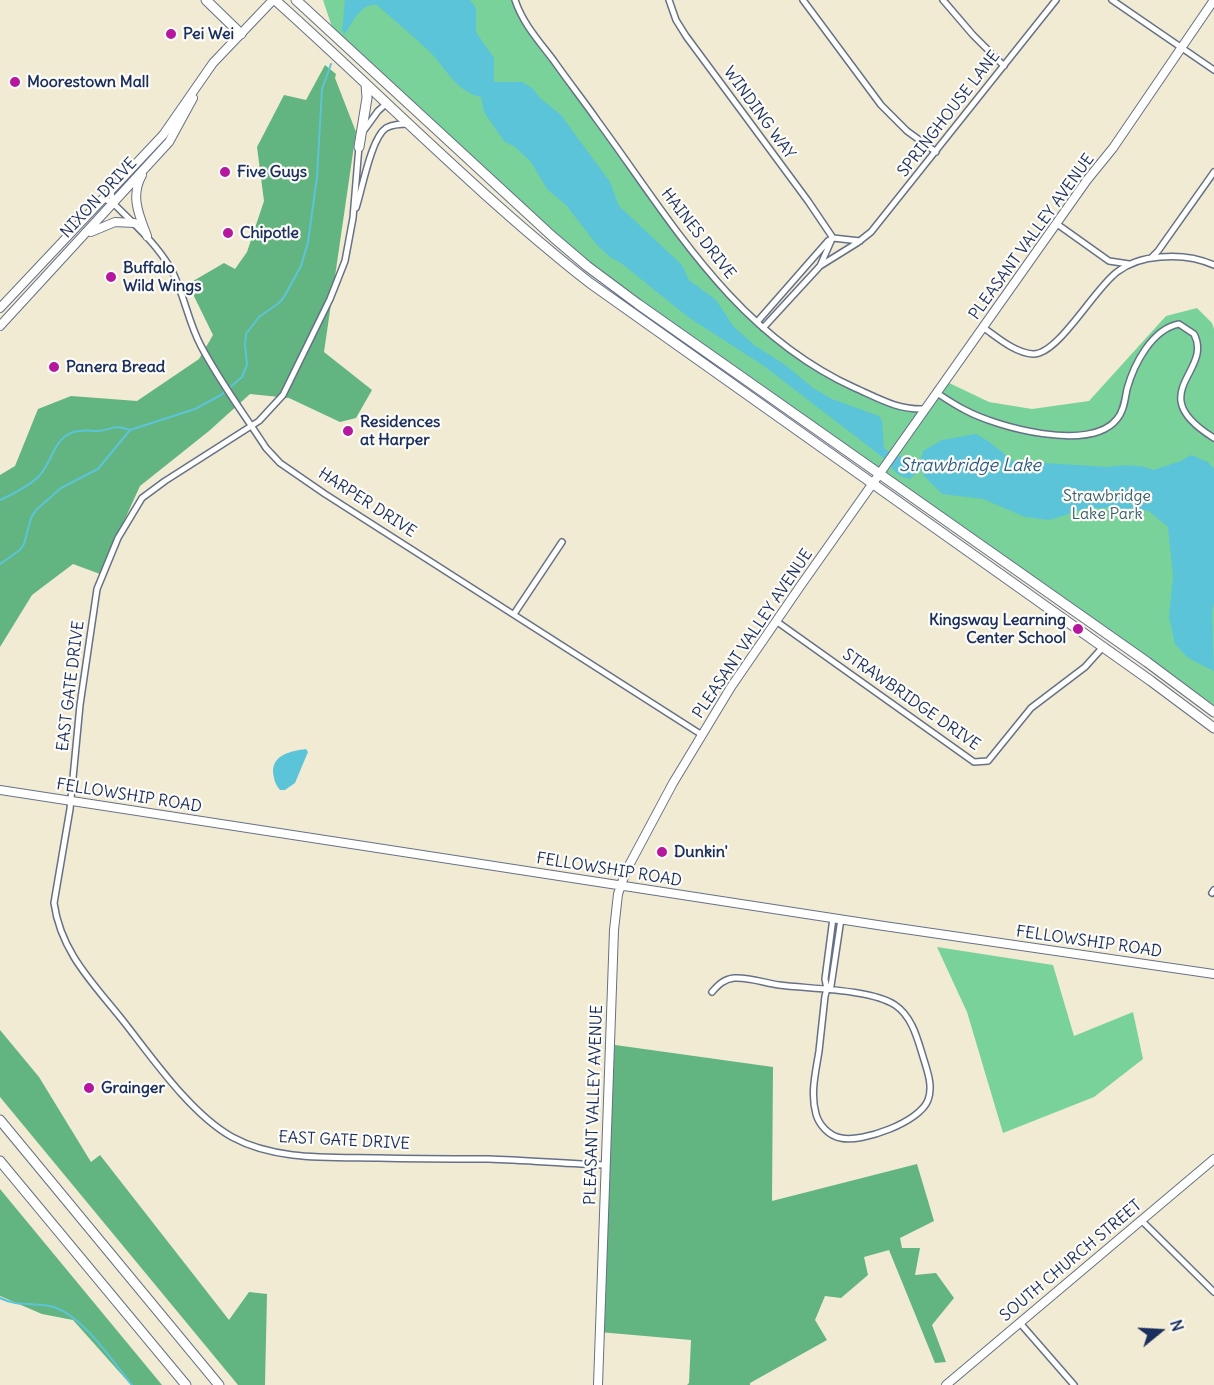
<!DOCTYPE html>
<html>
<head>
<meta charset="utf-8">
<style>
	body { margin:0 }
	#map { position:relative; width:1214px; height:1385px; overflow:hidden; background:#f1ebd3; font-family:Delius,sans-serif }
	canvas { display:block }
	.north { position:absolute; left:1130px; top:1301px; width:60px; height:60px; -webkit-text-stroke:4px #fdfcf7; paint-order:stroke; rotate:72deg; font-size:16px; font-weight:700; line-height:24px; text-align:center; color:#1b2f5e }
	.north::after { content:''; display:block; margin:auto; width:21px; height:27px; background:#1b2f5e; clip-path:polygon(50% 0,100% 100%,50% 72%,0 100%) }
</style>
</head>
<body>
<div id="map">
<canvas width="1214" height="1385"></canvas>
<div class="north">N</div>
</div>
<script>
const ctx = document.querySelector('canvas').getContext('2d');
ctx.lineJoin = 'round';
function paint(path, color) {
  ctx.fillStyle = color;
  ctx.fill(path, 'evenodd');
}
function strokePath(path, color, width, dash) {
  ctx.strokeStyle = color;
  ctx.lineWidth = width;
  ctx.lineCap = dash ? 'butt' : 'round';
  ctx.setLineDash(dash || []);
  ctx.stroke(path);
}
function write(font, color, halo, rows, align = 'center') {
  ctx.font = font + ' Delius,sans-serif';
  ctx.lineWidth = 4.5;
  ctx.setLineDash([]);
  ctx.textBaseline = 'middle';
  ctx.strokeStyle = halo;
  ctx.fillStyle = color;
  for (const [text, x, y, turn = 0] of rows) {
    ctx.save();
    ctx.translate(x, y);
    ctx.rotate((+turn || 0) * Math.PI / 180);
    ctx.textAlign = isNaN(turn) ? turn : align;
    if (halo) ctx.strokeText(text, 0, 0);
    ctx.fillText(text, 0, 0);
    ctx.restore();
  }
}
const green = new Path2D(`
	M323,0H516L522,16L684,243L763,328L811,364L903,408L924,409L945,381L989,402L1032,409L1089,401L1166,316L1197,308L1212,323L1214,329V712L587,266L335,36Z
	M937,947L1053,965L1074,1036L1133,1012L1143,1059L1094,1097L1003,1133L967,1012Z`);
const forest = new Path2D(`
	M325,65L336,74L335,78L356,132L324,352L372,390L356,418L340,422L289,398L250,394L209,431L140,486L100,574L73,564L32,595L0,647V475L15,466L38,409L71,396L137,401L199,359L213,335L188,284L224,263L235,269L247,252L264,201L257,147L284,95L306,100Z
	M0,1030L39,1077L91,1162L100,1155L229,1320L249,1292L267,1294L265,1385H238L0,1097Z
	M608,1044L773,1067L772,1201L917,1164L934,1221L900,1238L902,1248H920L915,1275L936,1273L954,1298L932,1325L946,1362L935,1363L889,1250L864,1257L868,1275L841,1298L825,1296L815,1320L827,1340L750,1383V1385H687L689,1383L691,1340L599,1332Z
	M0,1189L162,1385H131L73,1320L42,1314L0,1296Z`);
const water = new Path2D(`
	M345,0H470L476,8V32L494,58V82H522L532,88L540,98L561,115L610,182L619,206L682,265L689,280L716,300L734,327L754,345L784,364L813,388L832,399L879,416L882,421L884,448L895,457L900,456L920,464L923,451L942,440L976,434L988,441L1013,461L1108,467C1120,465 1141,464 1153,470L1181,461L1191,455L1208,462L1214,469V602L1212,613L1214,671L1188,658L1175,644L1169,617L1173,576L1168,527L1149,511L1118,508H1086L1050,520L1025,517L983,499L942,494L924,476L922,470L917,472L910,479C902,478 892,472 890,463L764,366L688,317L621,263L610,257L597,245L566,205L547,189L531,162L515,147L504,141L484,112L481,97C456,92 446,68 430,52C413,36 394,20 377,5C361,3 352,23 345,34L342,31Z
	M306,749L308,752L295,783L285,790H280C275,784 274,779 273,772C273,754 292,751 306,749Z`);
const stream = new Path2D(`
	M0,500C13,494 30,486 40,475C54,459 54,434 79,431C85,430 91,431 98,431C112,430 112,424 130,430
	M0,564L20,550L24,544L31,518L36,510L61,488L98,469L130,430L195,409L221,395L242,377L247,365L245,345L246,334L259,317L279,303L284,297L301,266L308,242L317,177L322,89L331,64
	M0,1298C17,1307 37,1302 54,1307C85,1318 112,1361 132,1385`);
const street = new Path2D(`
	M515,0C523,24 539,41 554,61C568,81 583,100 597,120C672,222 734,333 855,388C878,398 897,410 924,409
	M669,0L676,20L686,36L808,201L833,238
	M803,0L881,105L907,131L936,152
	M943,0L973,35L1004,66
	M1112,0L1214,70
	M365,129L378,111L387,103
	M359,146L353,218L345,261L330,299L283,395L259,421L165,481L142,498L118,538L97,589L80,705L70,809L54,903C61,953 94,984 124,1022C153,1059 191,1114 232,1137C276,1161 331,1157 379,1158C415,1159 452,1159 488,1159C527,1160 567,1164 606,1165
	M104,199L113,203L111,192
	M113,203C134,224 156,243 171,269C184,293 188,322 201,346C220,382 244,414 266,448L280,463L325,494L702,735
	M356,208C362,190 371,138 386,128C393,124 401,124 409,124
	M1057,224L1109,261L1129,264
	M1152,257L1158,251L1214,172
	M820,266L832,239
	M757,322L828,241L833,238L860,241
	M763,328L820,266L857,243L871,232L1056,0
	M984,328C997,337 1015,353 1033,354C1058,355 1094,289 1117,272C1129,263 1145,258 1160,257C1180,255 1196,257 1214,265
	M937,393C946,399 955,405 965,410C996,427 1091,453 1117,419C1124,411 1125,399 1127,389C1134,364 1152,329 1179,324L1194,334C1214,372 1141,393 1214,438
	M514,614L562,542
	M776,621L974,762L988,761L1031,708L1085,667L1103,647
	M1212,893L1214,890
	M827,989L825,979L833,918
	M712,992C718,985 724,979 734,978C750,977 764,983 779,985C809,989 871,989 895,1005C913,1017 918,1041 924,1060C928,1073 933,1087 928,1100C920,1122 862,1143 841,1138C829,1136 819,1125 816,1114C810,1093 816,1071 819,1051C821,1032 823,1014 825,996L827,989L831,986L841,919
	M1141,1220L1214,1292
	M1020,1323L1074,1385`);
const secondary = new Path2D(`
	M142,175C130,196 139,215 147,236
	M91,232L115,222L134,223
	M0,308L163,135L213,63L273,0
	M0,326L169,142L193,98
	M0,790L884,926L1214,974
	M598,1385L614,930L618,894L626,871L673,783L731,687L801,585L1087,180L1113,148L1214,0`);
const primary = new Path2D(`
	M946,1385L1214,1159`);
const highway = new Path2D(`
	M206,0L241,34
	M275,0C380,94 479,196 590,283L1151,681L1214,728
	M296,0L553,237L587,266L638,304L1147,662L1214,712
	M359,147L367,98L366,84
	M0,1120L219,1385
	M0,1161L186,1385`);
const markers = [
	[171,34,6,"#b5179e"],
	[15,82,6,"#b5179e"],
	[225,172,6,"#b5179e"],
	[228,233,6,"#b5179e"],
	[111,277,6,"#b5179e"],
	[54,367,6,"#b5179e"],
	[348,431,6,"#b5179e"],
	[1078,629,6,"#b5179e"],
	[662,852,6,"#b5179e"],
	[89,1088,6,"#b5179e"]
];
const poiNames = [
	["Pei Wei",183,34],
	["Moorestown Mall",27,82],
	["Five Guys",237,172],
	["Chipotle",240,233],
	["Buffalo",123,268],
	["Wild Wings",123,286],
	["Panera Bread",66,367],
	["Residences",360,422],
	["at Harper",360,440],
	["Kingsway Learning",1066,620,"right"],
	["Center School",1066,638,"right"],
	["Dunkin'",674,852],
	["Grainger",101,1088]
];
const streetNames = [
	["WINDING WAY",759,113,54],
	["SPRINGHOUSE LANE",949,114,-52],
	["NIXON DRIVE",99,198,-47],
	["HAINES DRIVE",698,234,52],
	["PLEASANT VALLEY AVENUE",1032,237,-54],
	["HARPER DRIVE",367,503,33],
	["PLEASANT VALLEY AVENUE",753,634,-56],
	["EAST GATE DRIVE",71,686,-83],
	["STRAWBRIDGE DRIVE",911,700,35],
	["FELLOWSHIP ROAD",129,796,9],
	["FELLOWSHIP ROAD",609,870,9],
	["FELLOWSHIP ROAD",1089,942,8],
	["PLEASANT VALLEY AVENUE",594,1105,-88],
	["EAST GATE DRIVE",344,1141,3],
	["SOUTH CHURCH STREET",1071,1261,-40]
];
const parkNames = [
	["Strawbridge",1107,496],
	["Lake Park",1107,514]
];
const waterNames = [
	["Strawbridge Lake",970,466]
];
paint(green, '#78d299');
paint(forest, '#62b481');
paint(water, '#5cc4d8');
strokePath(stream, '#5cc4d8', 2);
strokePath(street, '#667187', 8);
strokePath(secondary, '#667187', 10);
strokePath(primary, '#667187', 10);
strokePath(highway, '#667187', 11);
strokePath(street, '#fff', 5);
strokePath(secondary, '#fff', 8);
strokePath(primary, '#fff', 8);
strokePath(highway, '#fff', 9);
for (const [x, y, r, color] of markers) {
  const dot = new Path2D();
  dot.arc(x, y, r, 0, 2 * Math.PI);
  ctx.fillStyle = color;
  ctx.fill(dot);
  strokePath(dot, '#fdfcf7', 2);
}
write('bold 16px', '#1b2f5e', '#fdfcf7', poiNames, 'left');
write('16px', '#1b2f5e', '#fdfcf7', streetNames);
write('16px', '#376070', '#fdfcf7', parkNames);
write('italic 18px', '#2e5c83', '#fdfcf7', waterNames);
</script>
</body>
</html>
